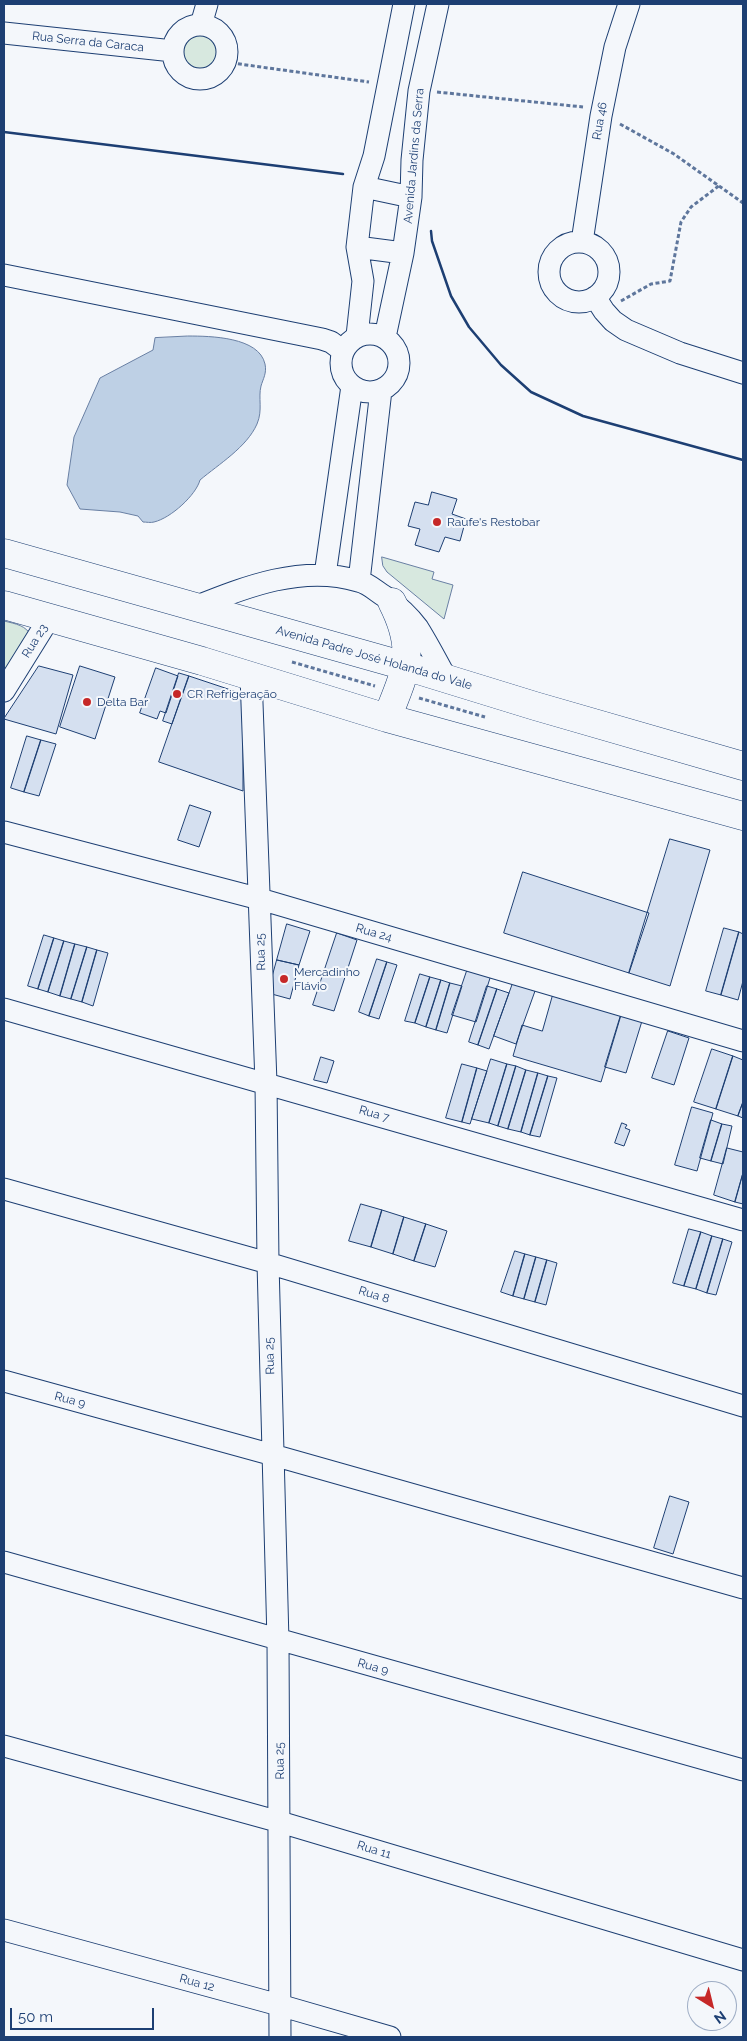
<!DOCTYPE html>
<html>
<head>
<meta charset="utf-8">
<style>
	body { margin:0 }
	#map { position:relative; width:747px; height:2041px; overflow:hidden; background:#f4f7fb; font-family:Raleway,sans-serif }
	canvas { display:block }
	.frame { position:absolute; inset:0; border:5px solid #1d3f73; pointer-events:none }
	.north { position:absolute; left:687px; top:1981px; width:50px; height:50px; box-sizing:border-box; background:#f4f7fb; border:1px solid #9eadc5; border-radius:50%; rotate:144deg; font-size:14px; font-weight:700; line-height:20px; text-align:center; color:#1d3f73 }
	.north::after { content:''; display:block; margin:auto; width:18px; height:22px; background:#c62828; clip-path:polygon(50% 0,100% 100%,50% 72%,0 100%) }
	.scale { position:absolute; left:10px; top:2008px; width:144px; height:22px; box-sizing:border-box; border:2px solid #1d3f73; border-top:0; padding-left:6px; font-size:15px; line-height:18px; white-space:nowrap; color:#1d3f73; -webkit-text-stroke:4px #f4f7fb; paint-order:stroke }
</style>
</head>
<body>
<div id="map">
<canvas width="747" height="2041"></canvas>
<div class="frame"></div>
<div class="north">N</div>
<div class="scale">50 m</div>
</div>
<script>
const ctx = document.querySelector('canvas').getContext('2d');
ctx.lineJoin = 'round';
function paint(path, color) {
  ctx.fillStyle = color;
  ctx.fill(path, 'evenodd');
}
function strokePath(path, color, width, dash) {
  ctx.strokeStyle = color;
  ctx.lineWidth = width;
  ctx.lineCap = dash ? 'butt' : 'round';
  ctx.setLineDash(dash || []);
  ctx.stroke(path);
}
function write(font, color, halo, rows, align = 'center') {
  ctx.font = font + ' Raleway,sans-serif';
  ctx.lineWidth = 4;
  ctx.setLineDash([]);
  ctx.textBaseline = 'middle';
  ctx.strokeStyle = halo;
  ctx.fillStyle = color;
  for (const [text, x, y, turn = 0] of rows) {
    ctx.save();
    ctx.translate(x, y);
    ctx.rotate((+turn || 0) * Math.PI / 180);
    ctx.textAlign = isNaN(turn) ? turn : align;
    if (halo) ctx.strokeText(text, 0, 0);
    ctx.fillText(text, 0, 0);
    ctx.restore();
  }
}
const green = new Path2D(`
	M182 52a18 18 0 1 1 36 0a18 18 0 1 1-36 0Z
	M382,557L434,572L432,579L453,585L444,619L387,572L383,566Z
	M4,621C16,624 26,625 32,637L4,686Z`);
const water = new Path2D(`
	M188,336C211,336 259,337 265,364C267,373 263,379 261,386C258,398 263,410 257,424C247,447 219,464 200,480C196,495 171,518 154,522C151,523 146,522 143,522L138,516L120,512L80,509L67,485L74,437L100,378L153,350L155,338Z`);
const building = new Path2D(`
	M432,492L457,499L452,514L466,519L460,541L445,537L439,552L415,545L420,529L408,526L415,502L428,505Z
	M39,666L73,675L56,734L4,719Z
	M80,666L115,677L95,739L60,727Z
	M156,668L178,676L166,713L160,711L157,719L140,713Z
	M179,673L189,676L172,724L163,721Z
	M189,676L243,694V791L159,762Z
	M27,736L41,740L24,792L11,788Z
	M41,740L56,744L39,796L24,792Z
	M190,805L211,812L199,847L178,840Z
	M670,839L710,850L670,986L629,973Z
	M523,872L649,913L629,973L504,933Z
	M287,924L310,931L299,965L277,960Z
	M724,928L739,932L721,995L706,991Z
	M739,932L743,934V981L738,1000L721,995Z
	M337,933L357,940L334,1011L313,1005Z
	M44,935L54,938L38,989L28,986Z
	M54,938L64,941L48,992L38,989Z
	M64,941L75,944L60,996L48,992Z
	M75,944L87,947L71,999L60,996Z
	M87,947L97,950L82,1002L71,999Z
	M97,950L108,953L93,1006L82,1002Z
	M377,959L387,962L369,1016L359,1012Z
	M277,960L299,965L290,999L268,993Z
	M387,962L397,965L379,1019L369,1016Z
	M468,968L491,975L476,1022L452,1015Z
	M420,974L430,977L415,1023L405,1021Z
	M430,977L441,980L426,1027L415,1023Z
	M441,980L450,983L436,1030L426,1027Z
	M450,983L462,986L447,1033L436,1030Z
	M513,983L535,991L516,1044L494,1036Z
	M487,986L497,989L478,1045L469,1042Z
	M497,989L509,993L489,1049L478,1045Z
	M553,995L621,1015L601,1082L513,1056L522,1025L542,1031Z
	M621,1015L642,1021L626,1073L605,1067Z
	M668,1031L689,1038L674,1085L652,1078Z
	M712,1049L733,1056L716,1109L694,1102Z
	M733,1056L743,1060V1102L738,1116L716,1109Z
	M321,1057L334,1061L327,1083L314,1080Z
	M491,1059L507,1064L489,1123L472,1119Z
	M462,1064L477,1068L462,1122L446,1118Z
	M507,1064L516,1066L498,1126L489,1123Z
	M516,1066L526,1070L508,1129L498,1126Z
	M477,1068L487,1071L470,1124L462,1122Z
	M526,1070L538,1073L521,1132L508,1129Z
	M538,1073L548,1076L530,1135L521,1132Z
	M548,1076L557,1078L540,1137L530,1135Z
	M743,1102V1118L738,1116Z
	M692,1107L713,1113L697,1171L675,1165Z
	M711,1120L722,1124L711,1161L700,1158Z
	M622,1123L627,1125L625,1128L630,1130L624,1146L615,1143Z
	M722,1124L732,1126L723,1164L711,1161Z
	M727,1148L743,1152V1173L735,1202L714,1195Z
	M743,1173V1204L735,1202Z
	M361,1204L382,1210L371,1247L349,1241Z
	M382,1210L404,1217L393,1254L371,1247Z
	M404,1217L426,1224L414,1261L393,1254Z
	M426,1224L447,1231L435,1267L414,1261Z
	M689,1229L701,1232L684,1286L673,1283Z
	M701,1232L712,1236L696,1289L684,1286Z
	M712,1236L723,1239L707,1293L696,1289Z
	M723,1239L732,1242L716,1295L707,1293Z
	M515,1251L525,1254L513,1296L501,1292Z
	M525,1254L536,1257L524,1299L513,1296Z
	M536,1257L547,1260L535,1302L524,1299Z
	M547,1260L557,1263L546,1305L535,1302Z
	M670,1496L689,1502L673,1554L654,1548Z`);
const path = new Path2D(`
	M225,62L369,82
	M437,92L583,107
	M620,124L674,154L743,203
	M621,301L651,284L670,281L681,222L691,207L720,185
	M292,662L375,686
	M419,698L485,717`);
const minor = new Path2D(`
	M201,25L207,4
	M173 52a27 27 0 1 1 54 0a27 27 0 1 1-54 0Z
	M4,33L173,51
	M364,187L411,197
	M582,242L601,116L615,47L629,4
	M549 272a30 30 0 1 1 60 0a30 30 0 1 1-60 0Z
	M357,247L403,253
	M4,275L322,339L331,342L343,351
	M595,297L604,311L613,321L626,330L680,353L743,373
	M341 363a29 29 0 1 1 58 0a29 29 0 1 1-58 0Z
	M357,336L363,281L357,247L364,187L374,156L404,4
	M385,337L403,253L411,197L412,160L419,91L438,4
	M325,575L352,386
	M359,581L381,390
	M195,607C245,587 303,564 358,581C368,583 376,591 384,596C397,605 409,616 418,628C428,644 437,661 446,678
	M251,676L266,1083L268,1263L278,1641L280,2037
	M4,691L50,617
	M4,832L260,899L743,1041
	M4,1009L743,1220
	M4,1189L268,1263L743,1406
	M4,1381L273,1455L743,1588
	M4,1562L743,1770
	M4,1746L280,1822L743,1960
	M4,1930L279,2005L390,2037`);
const major = new Path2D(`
	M4,553L405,666L535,706L743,766
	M4,605L202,661L387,718L743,816
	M387,718C406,670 417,651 392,602`);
const wall = new Path2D(`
	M4,132L343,174
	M431,231L432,241L451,296L469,327L501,365L531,392L583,416L743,460`);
const markers = [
	[437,522,5,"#c62828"],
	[177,694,5,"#c62828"],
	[87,702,5,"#c62828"],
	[284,979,5,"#c62828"]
];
const streetNames = [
	["Rua Serra da Caraca",88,42,6],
	["Rua 46",600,121,-80],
	["Avenida Jardins da Serra",414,156,-85],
	["Rua 23",35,641,-58],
	["Avenida Padre José Holanda do Vale",374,658,16],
	["Rua 24",374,933,16],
	["Rua 25",261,952,-92],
	["Rua 7",374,1114,16],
	["Rua 8",374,1295,17],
	["Rua 25",270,1356,-92],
	["Rua 9",70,1400,15],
	["Rua 9",373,1667,16],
	["Rua 25",280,1761,-91],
	["Rua 11",374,1850,17],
	["Rua 12",197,1983,15]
];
const poiNames = [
	["Raufe's Restobar",447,522],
	["CR Refrigeração",187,694],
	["Delta Bar",97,702],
	["Mercadinho",294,972],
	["Flávio",294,986]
];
paint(green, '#d7e8df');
strokePath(green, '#687fa3', 1);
paint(water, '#bed0e5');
strokePath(water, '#687fa3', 1);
paint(building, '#d5e0f0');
strokePath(building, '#1d3f73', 1);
strokePath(minor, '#1d3f73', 23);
strokePath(major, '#1d3f73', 29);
strokePath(path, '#5e769c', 3, [4, 2.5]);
strokePath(minor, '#f4f7fb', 21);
strokePath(major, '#f4f7fb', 28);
strokePath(wall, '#1d3f73', 2.5);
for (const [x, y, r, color] of markers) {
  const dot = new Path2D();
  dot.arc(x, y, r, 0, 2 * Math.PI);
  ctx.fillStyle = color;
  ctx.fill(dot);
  strokePath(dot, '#f4f7fb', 2);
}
write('12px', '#1d3f73', '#f4f7fb', streetNames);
write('12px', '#1d3f73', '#f4f7fb', poiNames, 'left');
</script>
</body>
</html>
